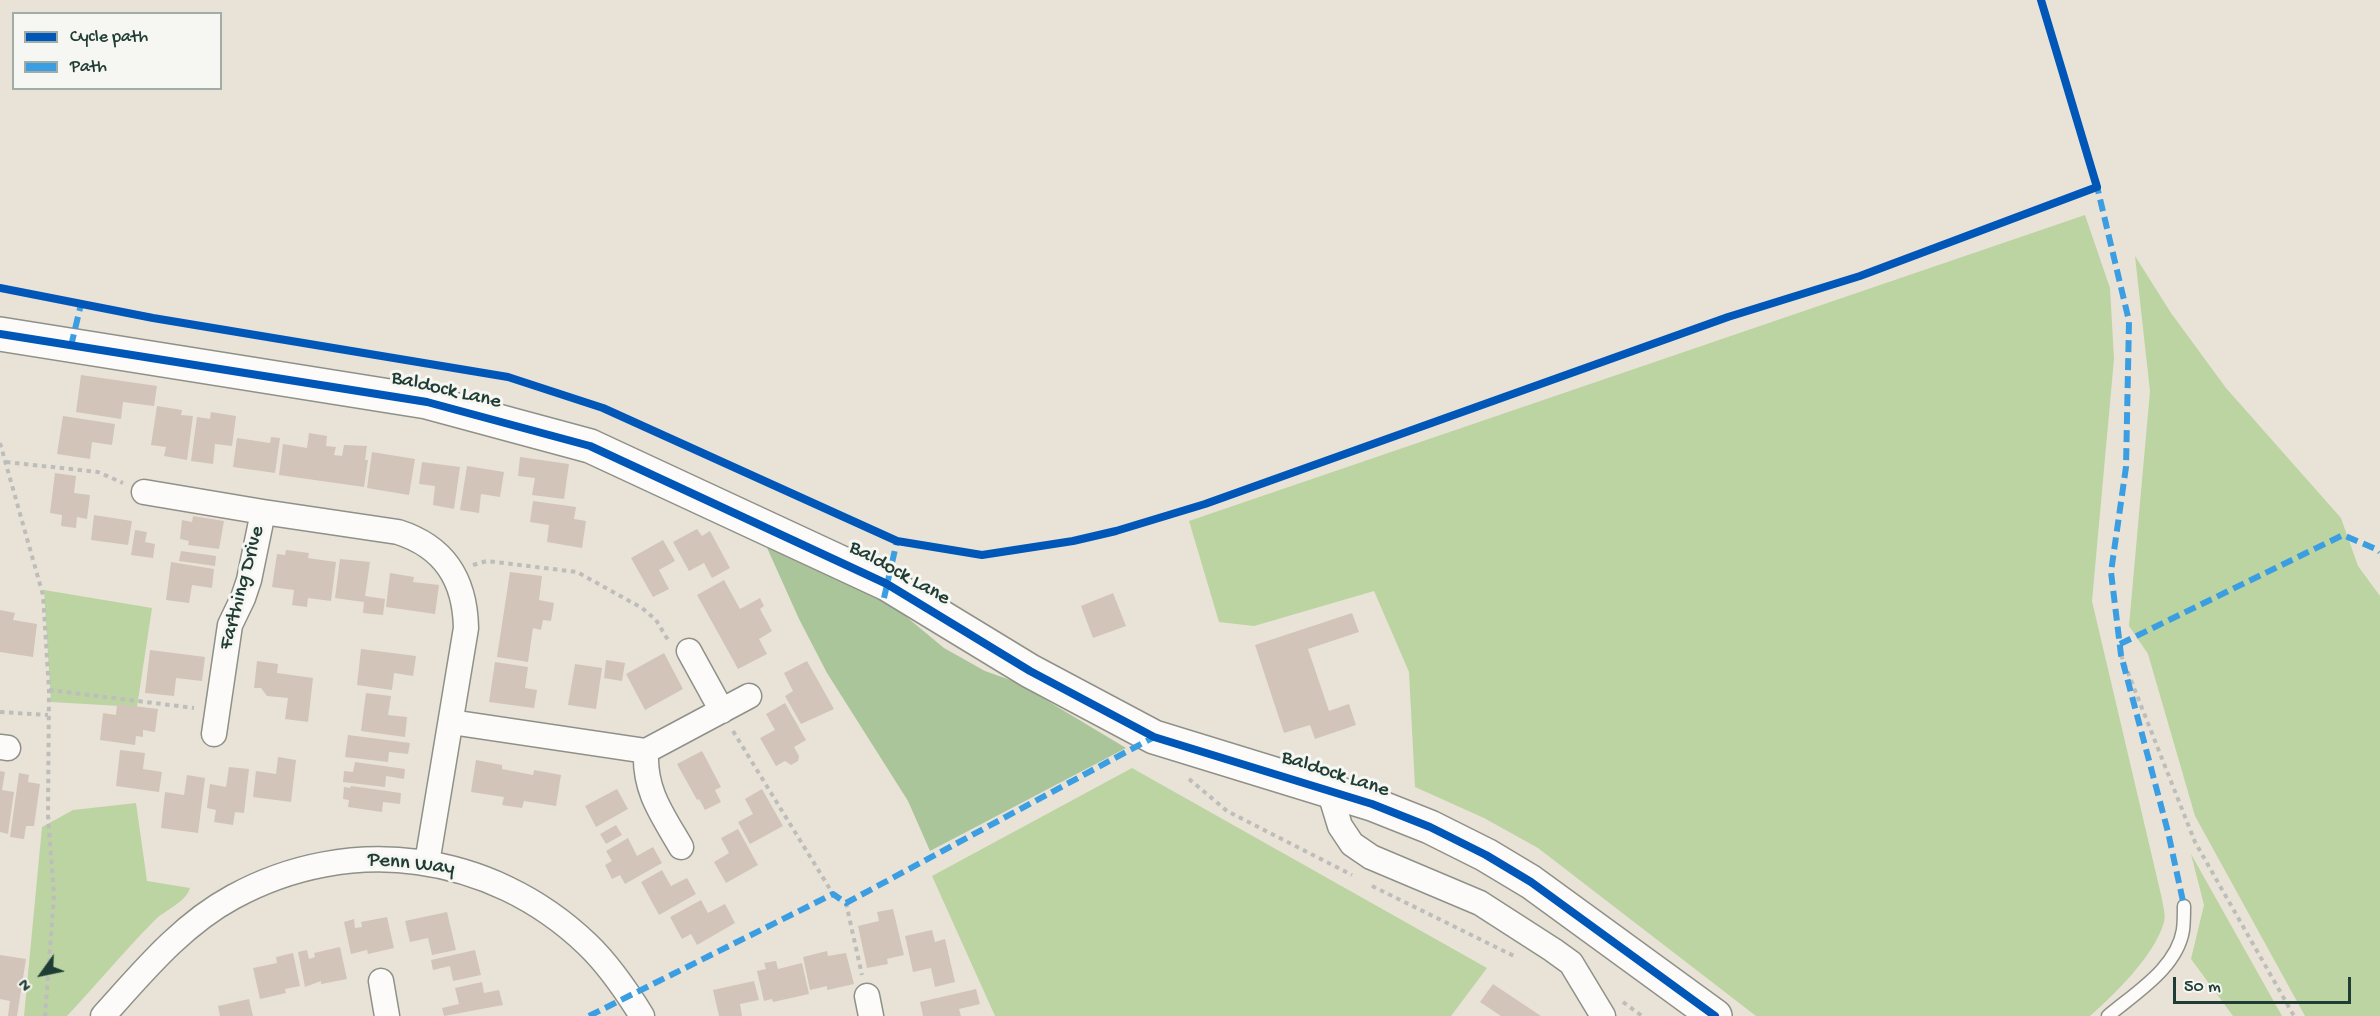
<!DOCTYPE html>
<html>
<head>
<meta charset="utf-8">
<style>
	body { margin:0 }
	#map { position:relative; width:2380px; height:1016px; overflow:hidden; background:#e9e3d7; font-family:"Gochi Hand",sans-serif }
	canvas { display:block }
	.legend { position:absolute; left:12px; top:12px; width:210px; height:78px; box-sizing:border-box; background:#f6f6f2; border:2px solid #a0aca6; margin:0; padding:8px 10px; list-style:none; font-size:18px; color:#1f3d34 }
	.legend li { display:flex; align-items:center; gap:12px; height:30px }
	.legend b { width:30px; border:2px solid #a0aca6 }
	.north { position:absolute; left:12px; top:944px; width:60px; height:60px; -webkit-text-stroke:4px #f6f6f2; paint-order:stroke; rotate:237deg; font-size:16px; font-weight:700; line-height:24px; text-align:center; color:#1f3d34 }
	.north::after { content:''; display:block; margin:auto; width:21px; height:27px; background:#1f3d34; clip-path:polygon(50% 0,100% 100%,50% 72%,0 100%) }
	.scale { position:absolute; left:2173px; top:977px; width:178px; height:27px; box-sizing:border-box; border:3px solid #1f3d34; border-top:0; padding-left:8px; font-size:18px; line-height:21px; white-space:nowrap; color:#1f3d34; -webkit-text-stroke:4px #f6f6f2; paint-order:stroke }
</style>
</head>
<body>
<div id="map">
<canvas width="2380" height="1016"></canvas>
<ul class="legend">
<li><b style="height:8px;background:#0057b8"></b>Cycle path</li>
<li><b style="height:8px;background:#3c9ee2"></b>Path</li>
</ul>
<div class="north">N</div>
<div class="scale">50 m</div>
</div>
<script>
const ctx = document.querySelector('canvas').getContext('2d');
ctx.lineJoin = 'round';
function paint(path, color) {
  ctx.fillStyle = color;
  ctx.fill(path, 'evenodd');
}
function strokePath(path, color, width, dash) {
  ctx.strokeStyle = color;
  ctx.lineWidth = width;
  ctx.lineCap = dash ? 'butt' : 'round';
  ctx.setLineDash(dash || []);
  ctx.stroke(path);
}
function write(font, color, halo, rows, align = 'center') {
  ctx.font = font + ' "Gochi Hand",sans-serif';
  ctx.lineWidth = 6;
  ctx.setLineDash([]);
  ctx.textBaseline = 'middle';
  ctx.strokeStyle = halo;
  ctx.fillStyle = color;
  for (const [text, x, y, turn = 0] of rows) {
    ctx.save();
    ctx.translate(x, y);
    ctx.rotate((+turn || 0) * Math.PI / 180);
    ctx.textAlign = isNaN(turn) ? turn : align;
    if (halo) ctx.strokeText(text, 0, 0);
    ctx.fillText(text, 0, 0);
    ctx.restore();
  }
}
const green = new Path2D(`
	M2085,215L2110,288L2114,359L2092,601L2162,899C2163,906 2166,916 2164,922C2155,955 2115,994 2090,1016H1756L1538,848L1484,818L1415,787L1409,672L1374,591L1254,626L1219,622L1189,521Z
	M2135,256L2171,313L2226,388L2341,518L2358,566L2380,596V1016H2305L2195,816L2148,654L2129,626L2150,391Z
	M44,590L152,608L137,707L51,702Z
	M1132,768L1487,968L1451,1016H995L932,876Z
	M136,803L147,881L190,888C186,902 167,909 156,919C125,950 97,984 67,1016H24L42,827L73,810Z
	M2191,854L2282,1016H2233L2191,959L2204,905Z`);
const forest = new Path2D(`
	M764,541L831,570L897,609L944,648L985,671L1016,682L1126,748L930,851L908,801L827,673L799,619Z`);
const building = new Path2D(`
	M81,375L157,386L154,406L123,402L121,419L76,412Z
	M157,406L182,410L181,415L193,416L187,460L164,456L166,447L151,445Z
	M211,412L236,416L232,446L215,444L213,464L191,461L197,417L210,419Z
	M63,416L115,424L112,445L92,442L90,459L57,454Z
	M309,433L327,436L326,446L336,447L334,455L342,456L344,445L367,446L365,460H368L364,487L279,475L283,444L307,448Z
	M271,437L280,438L275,473L233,467L237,438L270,443Z
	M372,452L415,459L409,495L367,488Z
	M520,457L569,464L564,499L532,495L535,478L518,476Z
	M422,462L460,467L454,509L433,505L435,486L419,484Z
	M467,466L504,472L500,497L481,494L479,513L460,510Z
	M55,473L76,476L74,493L90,495L87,519L77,517L76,528L61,526L62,515L50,513Z
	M533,501L576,507L574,519L586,521L582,548L547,542L549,525L530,522Z
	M94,515L132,521L128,545L91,540Z
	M193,516L224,521L219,549L188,545L189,541L180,539L182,520L192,522Z
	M697,529L702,536L710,531L730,568L712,578L704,563L689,571L673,542Z
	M135,530L147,532L145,542L155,544L153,558L131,555Z
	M663,540L675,561L659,570L669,589L653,597L631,558Z
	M286,550L309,553L308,558L336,562L331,601L308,598L307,607L292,605L294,590L272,587L277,554L285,555Z
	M181,551L216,556L215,566L179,561Z
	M340,559L370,562L365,596L385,599L383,615L363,613L364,602L335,598Z
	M171,562L214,569L212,588L192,585L189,603L166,600Z
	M510,572L542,576L539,600L554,603L551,621L543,620L541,630L533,628L528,662L497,657Z
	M390,573L414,577L413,582L439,585L435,614L386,607Z
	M724,580L740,609L760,598L764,606L760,609L772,631L759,639L767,654L738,669L697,595Z
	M1113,593L1126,626L1093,638L1081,606Z
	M0,610L15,613L13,620L37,624L33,657L0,652Z
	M1352,613L1359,632L1308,649L1329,711L1349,704L1356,725L1315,739L1310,725L1284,733L1255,645Z
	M361,649L416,656L413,676L394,673L392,690L357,685Z
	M150,650L205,657L202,681L176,678L174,696L145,693Z
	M664,653L683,689L645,710L626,674Z
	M606,660L625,663L622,681L604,678Z
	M257,661L278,664L277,673L313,678L308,722L285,719L288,698L267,696L261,688H254Z
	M807,661L834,709L801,724L785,696L793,691L784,673Z
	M495,662L528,667L525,688L537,690L534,708L489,702Z
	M575,664L602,668L596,709L568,705Z
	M366,693L391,696L388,715L407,717L405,737L361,731Z
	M785,703L806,740L794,747L799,756L798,761L791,765L785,761L776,766L760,738L775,730L766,714Z
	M117,704L158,709L155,732L143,730V737L136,736L135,745L100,740L103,713L116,715Z
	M348,735L410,743L408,754L389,752L388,762L345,757Z
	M120,750L145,753L143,769L162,772L159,792L116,786Z
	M702,751L721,787L715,790L721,802L705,810L699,799L697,800L677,764Z
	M278,757L296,760L291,802L253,797L256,771L276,774Z
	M476,760L502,765V769L533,775L534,770L561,775L556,806L524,801L522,808L502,805L504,797L471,792Z
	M355,762L405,769L404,779L386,776L385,787L343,782L344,771L353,772Z
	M229,767L249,769L244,813L235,812L233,825L214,822L216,810L207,808L210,784L226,787Z
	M0,771L5,772L2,790L14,792L8,834L0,832Z
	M19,773L29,775L28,782L40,784L34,826H26L24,839L10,837Z
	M187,775L205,778L198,833L161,828L165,792L184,795Z
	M351,786L401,793L400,804L383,802L382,812L348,807L349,800L343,799L344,787L350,788Z
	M617,789L628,809L596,827L585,806Z
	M762,789L783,826L750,844L738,822L753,814L745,799Z
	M616,825L622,835L606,844L600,834Z
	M738,829L758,865L726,883L714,862L729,853L721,838Z
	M628,838L637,856L653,847L662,863L625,884L620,875L612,879L605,865L612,861L606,851Z
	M662,870L671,886L687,878L696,894L659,915L641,882Z
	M701,900L708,913L725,904L735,923L697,945L691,934L682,939L670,917Z
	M893,909L904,955L887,959L888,964L867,968L858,926L879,921L877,912Z
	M447,912L456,950L432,955L428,938L410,942L405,921Z
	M387,917L394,948L368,954L367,950L351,954L344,922L354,919L355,928L362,927L361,922Z
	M932,930L935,942L945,939L955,982L935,987L931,968L913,972L905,936Z
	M340,947L347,979L321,984V981L305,987L298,952L307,950L309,959L315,957L314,953Z
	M475,950L481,975L453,981L450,966L433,970L431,960Z
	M827,951L828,956L846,953L854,984L827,990V986L810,990L803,957Z
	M293,953L300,986L285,989L286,993L260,999L253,968L277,963L276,957Z
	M0,955L26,959L17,1016H8L10,1001L0,999Z
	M776,961L778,969L802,963L809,994L773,1002L772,999L764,1001L757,971L766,969L764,963Z
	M754,981L759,1000L740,1004L742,1016H719L713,990Z
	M482,982L484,993L499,990L503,1005L444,1016L442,1008L459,1004L455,988Z
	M1493,984L1541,1016H1501L1480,1002Z
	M976,989L980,1004L959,1009L961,1016H923L920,1002Z
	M249,999L253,1016H220L218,1006Z`);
const path = new Path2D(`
	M0,443L43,595L49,690L48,815L54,895L45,1016
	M6,462L98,472L123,483
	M473,565L487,561L577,572L642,608L656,620L668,640
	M2121,655L2195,842L2294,1016
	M49,690L194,708
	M0,712L48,715
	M733,731L833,894
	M1189,779L1227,811L1352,875
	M1372,886L1516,957
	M846,903L862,975
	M1623,1002L1642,1016`);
const lane = new Path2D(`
	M2108,1016C2135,993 2177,968 2183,930C2184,922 2184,914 2184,906`);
const street = new Path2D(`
	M144,492L263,512L398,532C445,547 465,580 466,628L427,863
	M689,651L722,711
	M451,722L646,751L749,696
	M214,734L230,625L243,598L249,580L263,512
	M0,747L8,748
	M646,751C644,791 662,814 681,847
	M1329,790L1340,826L1352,844L1371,857L1480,903L1553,950L1571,963L1603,1016
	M381,981L387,1016
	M867,996L871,1016
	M103,1016C142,973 181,925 233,897C350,833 491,852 587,944C609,965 626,990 642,1016`);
const secondary = new Path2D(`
	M0,334L427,402L590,446L887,584L1030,671L1154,737L1372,804L1430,827L1486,855L1531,882L1715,1016`);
const quiet = new Path2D(`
	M2096,182L2129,321L2126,467L2111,572L2121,655L2168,832L2184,906
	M71,346L81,304
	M884,598L897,541
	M2120,644L2343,535L2378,550L2380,552
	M589,1016L833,894L846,903L1154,737`);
const cycleway = new Path2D(`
	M0,288L153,318L508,377L603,408L897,541L982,555L1073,541L1116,531L1205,504L1728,317L1860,276L2097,187L2041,0
	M0,334L427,402L590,446L887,584L1030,671L1154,737L1372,804L1430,827L1486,855L1531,882L1715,1016`);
const streetNames = [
	["Baldock Lane",446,391,13],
	["Baldock Lane",899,574,29],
	["Farthing Drive",243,588,-75],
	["Baldock Lane",1335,775,18],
	["Penn Way",411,865,6]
];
paint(green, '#bbd4a2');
paint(forest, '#abc59a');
paint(building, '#d2c4b9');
strokePath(lane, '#8f9189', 15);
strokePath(street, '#8f9189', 27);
strokePath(secondary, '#8f9189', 36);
strokePath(path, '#bdbebc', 4, [4.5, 4.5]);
strokePath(lane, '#fcfbf9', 12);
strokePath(street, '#fcfbf9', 24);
strokePath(secondary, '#fcfbf9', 33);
strokePath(quiet, '#3c9ee2', 6, [12, 6]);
strokePath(cycleway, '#0057b8', 8);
write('21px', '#1f3d34', '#f6f6f2', streetNames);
</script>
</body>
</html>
